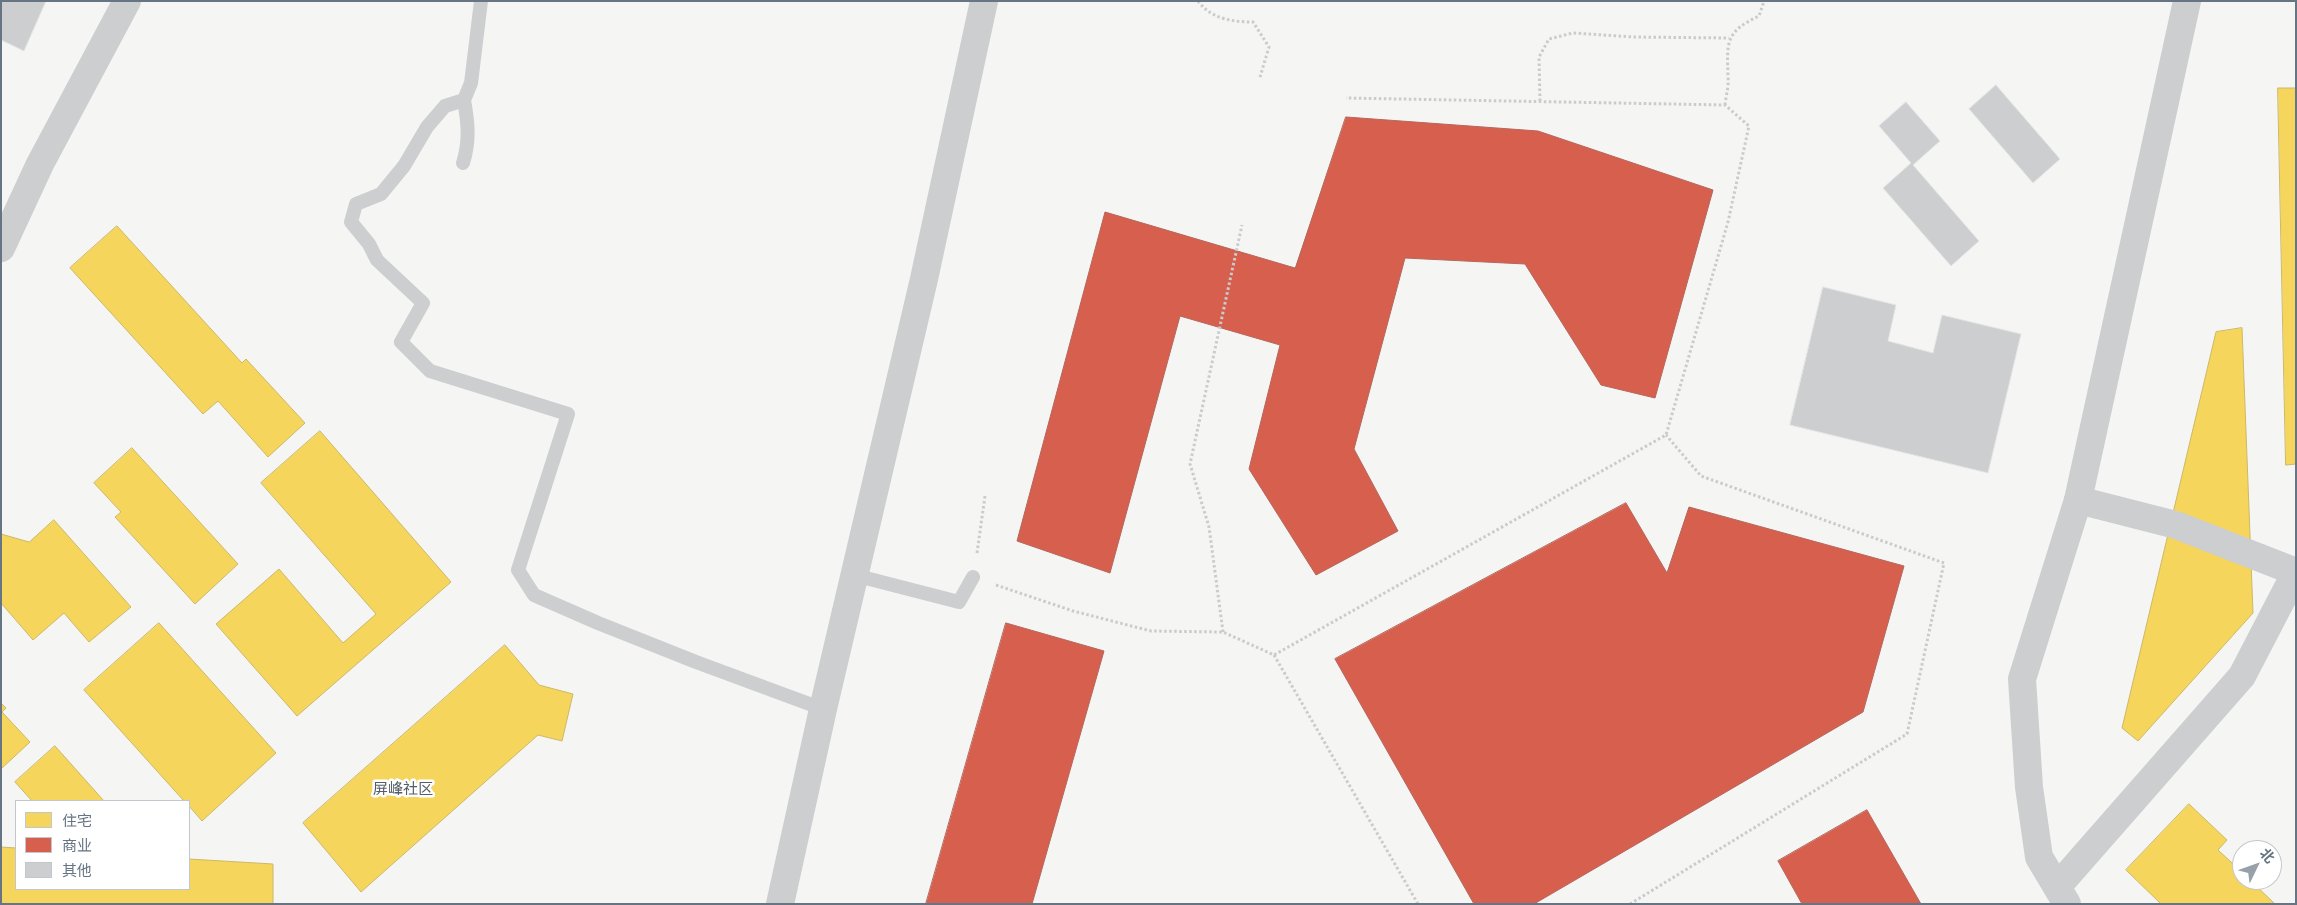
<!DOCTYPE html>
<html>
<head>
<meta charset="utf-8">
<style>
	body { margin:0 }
	#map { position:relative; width:2297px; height:905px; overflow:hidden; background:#f5f5f4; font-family:Raleway,"Noto Sans SC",sans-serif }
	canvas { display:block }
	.frame { position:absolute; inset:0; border:2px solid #667483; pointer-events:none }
	.legend { position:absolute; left:15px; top:800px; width:175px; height:90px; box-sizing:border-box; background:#fff; border:1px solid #c2c7cd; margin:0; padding:6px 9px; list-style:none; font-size:15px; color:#667483 }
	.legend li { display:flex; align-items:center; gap:10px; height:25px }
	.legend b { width:25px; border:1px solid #c2c7cd }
	.north { position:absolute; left:2232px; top:840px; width:50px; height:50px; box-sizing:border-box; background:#fff; border:1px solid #c2c7cd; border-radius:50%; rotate:48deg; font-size:14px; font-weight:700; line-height:20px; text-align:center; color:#667483 }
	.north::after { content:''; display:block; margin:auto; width:18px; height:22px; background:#98a1ab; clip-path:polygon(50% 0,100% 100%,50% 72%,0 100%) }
</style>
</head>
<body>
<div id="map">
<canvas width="2297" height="905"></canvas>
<div class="frame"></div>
<ul class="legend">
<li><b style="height:14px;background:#f6d55c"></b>住宅</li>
<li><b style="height:14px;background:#d6604d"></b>商业</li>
<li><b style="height:14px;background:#cdcecf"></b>其他</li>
</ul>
<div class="north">北</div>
</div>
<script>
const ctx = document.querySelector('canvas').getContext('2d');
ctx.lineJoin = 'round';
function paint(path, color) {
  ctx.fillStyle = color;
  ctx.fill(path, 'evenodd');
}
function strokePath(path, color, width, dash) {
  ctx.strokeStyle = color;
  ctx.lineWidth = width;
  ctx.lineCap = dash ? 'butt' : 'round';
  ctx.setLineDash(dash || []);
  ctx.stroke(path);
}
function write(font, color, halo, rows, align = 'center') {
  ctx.font = font + ' Raleway,"Noto Sans SC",sans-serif';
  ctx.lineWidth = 5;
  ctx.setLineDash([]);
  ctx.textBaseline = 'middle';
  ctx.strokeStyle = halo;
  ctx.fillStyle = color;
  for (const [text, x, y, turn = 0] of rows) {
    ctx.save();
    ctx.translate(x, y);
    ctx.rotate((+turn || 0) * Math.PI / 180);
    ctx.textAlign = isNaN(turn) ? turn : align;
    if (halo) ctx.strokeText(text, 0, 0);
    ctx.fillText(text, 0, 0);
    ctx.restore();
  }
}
const homes = new Path2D(`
	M2278,88H2296V464L2286,465Z
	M117,226L242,363L246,359L305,423L268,457L218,401L203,414L70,268Z
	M2242,328L2253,613L2138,741L2122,728L2216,332Z
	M320,431L451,582L297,716L216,624L279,569L343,643L376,614L261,483Z
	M132,448L238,564L195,604L115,517L121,512L94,483Z
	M54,520L131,607L89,642L64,613L33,640L1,603V534L29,542Z
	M159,623L276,753L202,821L189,806V801H184L84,690Z
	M505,645L539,685L573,694L562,741L538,735L361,892L303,823Z
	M1,703L6,708L2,712L30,742L1,769Z
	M55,746L104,801H32L15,782Z
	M2189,804L2227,840L2218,850L2242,872V880H2250L2275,904H2161L2126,870Z
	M1,847L16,848V889H189V859L273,864V904H1Z`);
const shops = new Path2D(`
	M1346,117L1538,131L1713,190L1655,398L1601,385L1525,264L1405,258L1354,449L1398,531L1316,575L1249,469L1280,345L1180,316L1110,573L1017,541L1105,212L1295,268Z
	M1626,503L1667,573L1689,507L1904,566L1863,712L1534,904H1474L1335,659Z
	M1006,623L1104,651L1032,904H926Z
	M1867,810L1921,904H1802L1778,861Z`);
const building = new Path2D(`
	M1,1H46L24,51L1,40Z
	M1996,85L2060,159L2033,183L1969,109Z
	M1906,102L1940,141L1913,165L1979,241L1951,266L1883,188L1911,163L1879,126Z
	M1823,287L1896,305L1888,341L1933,353L1942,315L2021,334L1988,473L1790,425Z`);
const path = new Path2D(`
	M1198,1C1211,19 1233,22 1253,22L1269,47L1260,77
	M1540,101L1539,57L1549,39L1573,33L1634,37L1729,38
	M1725,105C1726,95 1729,86 1728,77C1727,42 1725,32 1759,16L1764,1
	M977,553L985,496
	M996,585L1073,611L1151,631L1223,632L1274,655L1666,435L1728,222L1749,126L1725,105L1346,98
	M1223,632L1209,527L1190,464L1242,225
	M1274,655L1418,904
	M1630,904L1907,734L1944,563L1701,476L1666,435`);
const service = new Path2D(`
	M481,1L471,83L464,100L445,106L427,127L404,166L381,194L356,204L351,222L369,244L377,260L423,303L401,342L430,371L568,414L518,570L534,595L598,623L696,662L823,709
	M463,163C470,141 468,122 464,100
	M854,575L959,602L973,577`);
const minor = new Path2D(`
	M1,248L40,164L127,1
	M2078,500L2176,525L2296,572
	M2057,887L2242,676L2296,572`);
const tertiary = new Path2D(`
	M780,904L823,709L924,279L984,1
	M2067,904L2039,857L2029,787L2022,679L2078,500L2187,1`);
const quarterNames = [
	["屏峰社区",403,789]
];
paint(homes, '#f6d55c');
strokePath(homes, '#cbb868', 1);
paint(shops, '#d6604d');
strokePath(shops, '#b4665d', 1);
paint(building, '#cdcecf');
strokePath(building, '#e4e4e4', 1);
strokePath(path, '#cacbcc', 3, [2.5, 2.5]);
strokePath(service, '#cdcecf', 14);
strokePath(minor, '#cdcecf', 28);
strokePath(tertiary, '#cdcecf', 28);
write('15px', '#545e68', '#fff', quarterNames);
</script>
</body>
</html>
